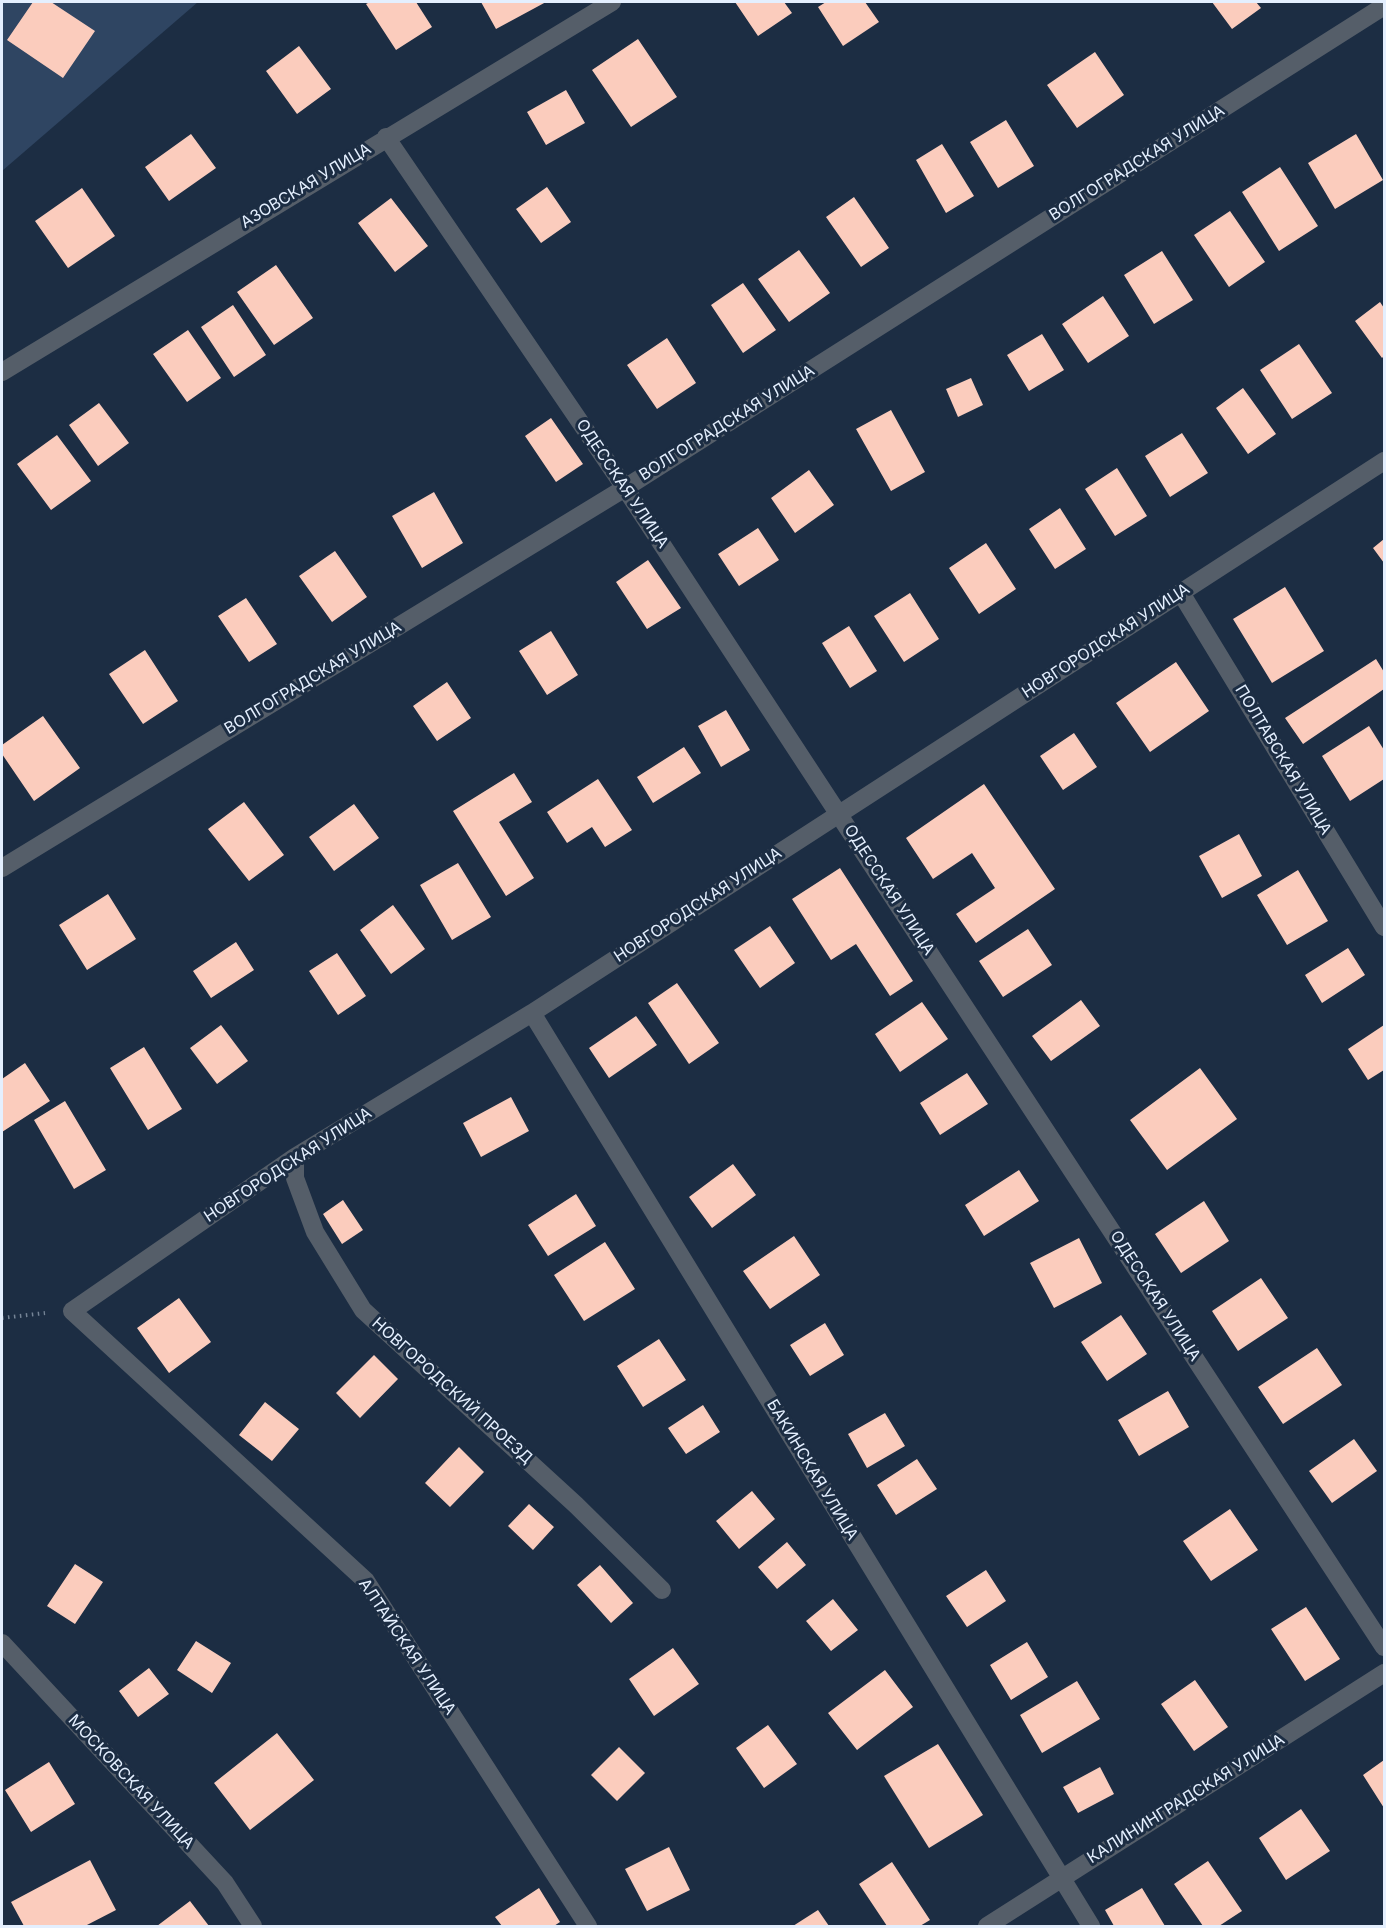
<!DOCTYPE html>
<html>
<head>
<meta charset="utf-8">
<style>
	body { margin:0 }
	#map { position:relative; width:1386px; height:1928px; overflow:hidden; background:#1c2d43; font-family:Inter,sans-serif }
	canvas { display:block }
	.frame { position:absolute; inset:0; border:3px solid #e4effe; pointer-events:none }
</style>
</head>
<body>
<div id="map">
<canvas width="1386" height="1928"></canvas>
<div class="frame"></div>
</div>
<script>
const ctx = document.querySelector('canvas').getContext('2d');
ctx.lineJoin = 'round';
function paint(path, color) {
  ctx.fillStyle = color;
  ctx.fill(path, 'evenodd');
}
function strokePath(path, color, width, dash) {
  ctx.strokeStyle = color;
  ctx.lineWidth = width;
  ctx.lineCap = dash ? 'butt' : 'round';
  ctx.setLineDash(dash || []);
  ctx.stroke(path);
}
function write(font, color, halo, rows, align = 'center') {
  ctx.font = font + ' Inter,sans-serif';
  ctx.lineWidth = 6;
  ctx.setLineDash([]);
  ctx.textBaseline = 'middle';
  ctx.strokeStyle = halo;
  ctx.fillStyle = color;
  for (const [text, x, y, turn = 0] of rows) {
    ctx.save();
    ctx.translate(x, y);
    ctx.rotate((+turn || 0) * Math.PI / 180);
    ctx.textAlign = isNaN(turn) ? turn : align;
    if (halo) ctx.strokeText(text, 0, 0);
    ctx.fillText(text, 0, 0);
    ctx.restore();
  }
}
const green = new Path2D(`
	M2,2H198L2,171Z`);
const building = new Path2D(`
	M33,2H51L95,31L63,78L7,40Z
	M370,2H416L432,27L396,50L366,4Z
	M481,2H546L496,29Z
	M735,2H784L792,13L758,36Z
	M826,2H865L879,22L843,46L818,7Z
	M1212,2H1256L1261,8L1232,29Z
	M638,39L677,97L631,127L592,70Z
	M299,46L331,89L297,114L266,71Z
	M1095,52L1124,95L1077,128L1047,85Z
	M566,90L585,123L546,145L527,112Z
	M1006,120L1034,166L998,188L970,142Z
	M191,134L216,168L169,201L145,167Z
	M1356,134L1383,180L1335,209L1308,163Z
	M942,144L974,196L946,213L916,160Z
	M1280,167L1318,226L1279,251L1242,192Z
	M547,187L571,222L541,243L516,209Z
	M82,188L115,236L68,268L35,221Z
	M854,197L889,248L861,267L826,217Z
	M391,198L428,246L395,272L358,223Z
	M1230,211L1265,262L1229,287L1194,235Z
	M799,250L830,293L789,322L758,279Z
	M1162,251L1193,300L1154,324L1124,275Z
	M276,265L313,318L274,345L237,292Z
	M743,283L776,330L743,353L711,305Z
	M1103,296L1129,336L1088,363L1062,324Z
	M1380,302L1384,308V356L1382,358L1355,321Z
	M233,305L266,355L234,377L201,327Z
	M188,330L221,378L187,402L153,354Z
	M1042,334L1064,370L1029,391L1007,355Z
	M667,338L696,383L657,409L627,365Z
	M1299,344L1332,393L1292,419L1260,370Z
	M971,378L983,405L958,417L946,389Z
	M1243,388L1276,434L1248,454L1216,408Z
	M99,403L129,443L98,466L69,425Z
	M891,410L925,472L891,491L856,429Z
	M551,418L583,464L556,482L525,436Z
	M1182,433L1208,473L1170,497L1145,456Z
	M57,435L91,481L51,510L17,464Z
	M1117,468L1147,516L1115,536L1085,489Z
	M809,470L834,505L795,533L771,498Z
	M434,492L463,543L422,568L392,516Z
	M1060,508L1086,549L1055,569L1029,529Z
	M758,528L779,560L739,586L718,554Z
	M1384,539V563L1373,548Z
	M986,543L1016,589L979,614L949,568Z
	M335,551L367,597L332,622L299,576Z
	M648,560L681,608L647,629L616,582Z
	M1285,587L1324,651L1272,683L1233,619Z
	M910,593L939,639L904,662L874,616Z
	M246,598L277,644L249,662L218,616Z
	M849,626L877,671L850,688L822,643Z
	M551,631L578,675L547,695L519,651Z
	M145,650L178,701L143,724L109,674Z
	M1376,659L1384,672V689L1303,744L1285,718Z
	M1176,662L1209,711L1150,752L1116,703Z
	M447,682L471,718L437,741L413,706Z
	M726,710L750,750L721,767L698,726Z
	M43,716L80,768L34,801L2,754V745Z
	M1369,726L1384,750V779L1350,801L1322,756Z
	M1074,733L1097,767L1063,790L1040,756Z
	M684,747L701,773L653,803L637,777Z
	M514,773L532,802L499,822L534,878L506,896L453,811Z
	M598,779L632,830L605,847L592,827L567,843L547,812Z
	M984,784L1055,889L976,943L956,914L995,888L972,853L933,879L906,838Z
	M244,802L284,855L249,881L208,829Z
	M354,804L379,838L334,871L309,837Z
	M1239,834L1262,876L1222,898L1199,856Z
	M458,863L491,917L452,940L420,885Z
	M840,868L913,981L890,996L856,944L831,960L792,899Z
	M1298,870L1328,921L1287,945L1257,895Z
	M108,894L136,939L87,970L59,925Z
	M393,905L425,949L391,974L360,930Z
	M770,926L795,963L760,988L734,950Z
	M1028,929L1052,965L1003,997L979,961Z
	M236,942L254,970L211,998L193,971Z
	M1348,948L1365,975L1322,1003L1305,975Z
	M337,953L366,996L338,1015L309,971Z
	M677,983L719,1043L689,1064L648,1003Z
	M1081,1000L1100,1026L1051,1061L1032,1036Z
	M922,1002L948,1039L900,1072L875,1034Z
	M636,1016L657,1045L609,1078L589,1048Z
	M221,1025L248,1061L217,1084L190,1048Z
	M1384,1025V1070L1368,1080L1348,1049Z
	M144,1047L182,1109L148,1130L110,1068Z
	M25,1063L50,1101L2,1132V1079Z
	M1200,1068L1237,1119L1167,1170L1130,1120Z
	M967,1073L988,1104L940,1135L920,1103Z
	M511,1097L529,1131L481,1157L463,1123Z
	M65,1101L106,1170L74,1189L34,1120Z
	M733,1164L756,1195L712,1228L689,1197Z
	M1019,1170L1039,1201L984,1236L965,1205Z
	M576,1194L596,1226L548,1256L528,1225Z
	M343,1200L363,1230L342,1244L323,1214Z
	M1204,1201L1229,1241L1181,1273L1155,1234Z
	M794,1236L820,1275L770,1309L743,1271Z
	M1079,1238L1102,1283L1054,1308L1030,1263Z
	M605,1242L635,1289L584,1321L554,1275Z
	M1261,1278L1288,1318L1238,1351L1212,1311Z
	M179,1298L211,1342L169,1373L137,1328Z
	M1121,1315L1147,1354L1107,1381L1081,1342Z
	M825,1323L844,1355L810,1376L790,1345Z
	M659,1339L686,1380L643,1407L617,1366Z
	M1317,1348L1342,1385L1283,1424L1258,1387Z
	M374,1355L398,1379L360,1418L336,1393Z
	M1168,1391L1189,1427L1139,1456L1118,1420Z
	M265,1402L299,1429L272,1461L239,1435Z
	M703,1405L720,1432L686,1454L668,1428Z
	M885,1413L905,1446L867,1468L848,1434Z
	M1354,1439L1377,1471L1332,1503L1309,1471Z
	M459,1447L484,1472L450,1507L425,1483Z
	M917,1459L937,1489L896,1515L877,1485Z
	M752,1491L775,1519L739,1549L716,1521Z
	M529,1504L554,1527L533,1550L508,1526Z
	M1230,1509L1258,1550L1211,1581L1183,1541Z
	M787,1542L806,1565L777,1589L758,1567Z
	M75,1564L103,1582L75,1624L47,1606Z
	M600,1565L633,1603L611,1623L577,1585Z
	M986,1570L1006,1601L967,1627L946,1596Z
	M833,1599L858,1630L831,1651L806,1621Z
	M1306,1607L1340,1659L1305,1681L1271,1629Z
	M196,1641L231,1663L212,1693L177,1670Z
	M1027,1642L1048,1677L1011,1700L990,1665Z
	M673,1648L699,1684L654,1716L629,1679Z
	M149,1668L169,1694L138,1717L119,1691Z
	M885,1670L913,1707L857,1750L828,1713Z
	M1195,1680L1228,1727L1194,1751L1161,1704Z
	M1077,1681L1100,1719L1042,1753L1020,1715Z
	M768,1725L797,1764L764,1788L736,1748Z
	M277,1733L314,1780L250,1830L214,1783Z
	M938,1744L983,1815L929,1848L884,1776Z
	M619,1747L645,1773L617,1801L591,1775Z
	M1384,1760V1808L1363,1775Z
	M49,1762L75,1804L31,1832L5,1790Z
	M1100,1767L1114,1794L1078,1813L1063,1787Z
	M1301,1809L1330,1851L1286,1880L1259,1838Z
	M669,1847L690,1890L647,1911L625,1869Z
	M90,1860L116,1910L85,1926H24L11,1902Z
	M1208,1861L1242,1911L1219,1926H1203L1174,1884Z
	M892,1862L930,1920L920,1926H887L859,1884Z
	M539,1888L560,1922L554,1926H502L495,1917Z
	M1142,1888L1165,1926H1114L1105,1910Z
	M190,1901L209,1926H157Z
	M818,1910L829,1926H793Z`);
const path = new Path2D(`
	M2,1318L45,1313`);
const minor = new Path2D(`
	M386,137L625,488L1384,1647
	M2,372L612,2
	M1181,593L1384,927
	M2,868L625,488L1384,6
	M532,1013L1091,1926
	M295,1157V1178L315,1232L363,1310L576,1505L662,1590
	M2,1643L225,1883L253,1926
	M588,1926L366,1581L72,1311L295,1157L532,1013L1384,461
	M987,1926L1384,1673`);
const streetNames = [
	["ВОЛГОГРАДСКАЯ УЛИЦА",1137,163,-32],
	["АЗОВСКАЯ УЛИЦА",306,186,-31],
	["ВОЛГОГРАДСКАЯ УЛИЦА",727,423,-32],
	["ОДЕССКАЯ УЛИЦА",622,484,56],
	["НОВГОРОДСКАЯ УЛИЦА",1106,641,-33],
	["ВОЛГОГРАДСКАЯ УЛИЦА",313,678,-31],
	["ПОЛТАВСКАЯ УЛИЦА",1283,760,59],
	["ОДЕССКАЯ УЛИЦА",889,890,57],
	["НОВГОРОДСКАЯ УЛИЦА",698,905,-33],
	["НОВГОРОДСКАЯ УЛИЦА",288,1165,-33],
	["ОДЕССКАЯ УЛИЦА",1155,1296,57],
	["НОВГОРОДСКИЙ ПРОЕЗД",452,1391,42],
	["БАКИНСКАЯ УЛИЦА",812,1470,59],
	["АЛТАЙСКАЯ УЛИЦА",407,1647,56],
	["МОСКОВСКАЯ УЛИЦА",131,1782,47],
	["КАЛИНИНГРАДСКАЯ УЛИЦА",1186,1799,-32]
];
paint(green, '#2f4562');
paint(building, '#fbccbd');
strokePath(path, '#758496', 4, [1.5, 4.5]);
strokePath(minor, '#555e69', 18);
write('16px', '#e4effe', '#1c2d43', streetNames);
</script>
</body>
</html>
